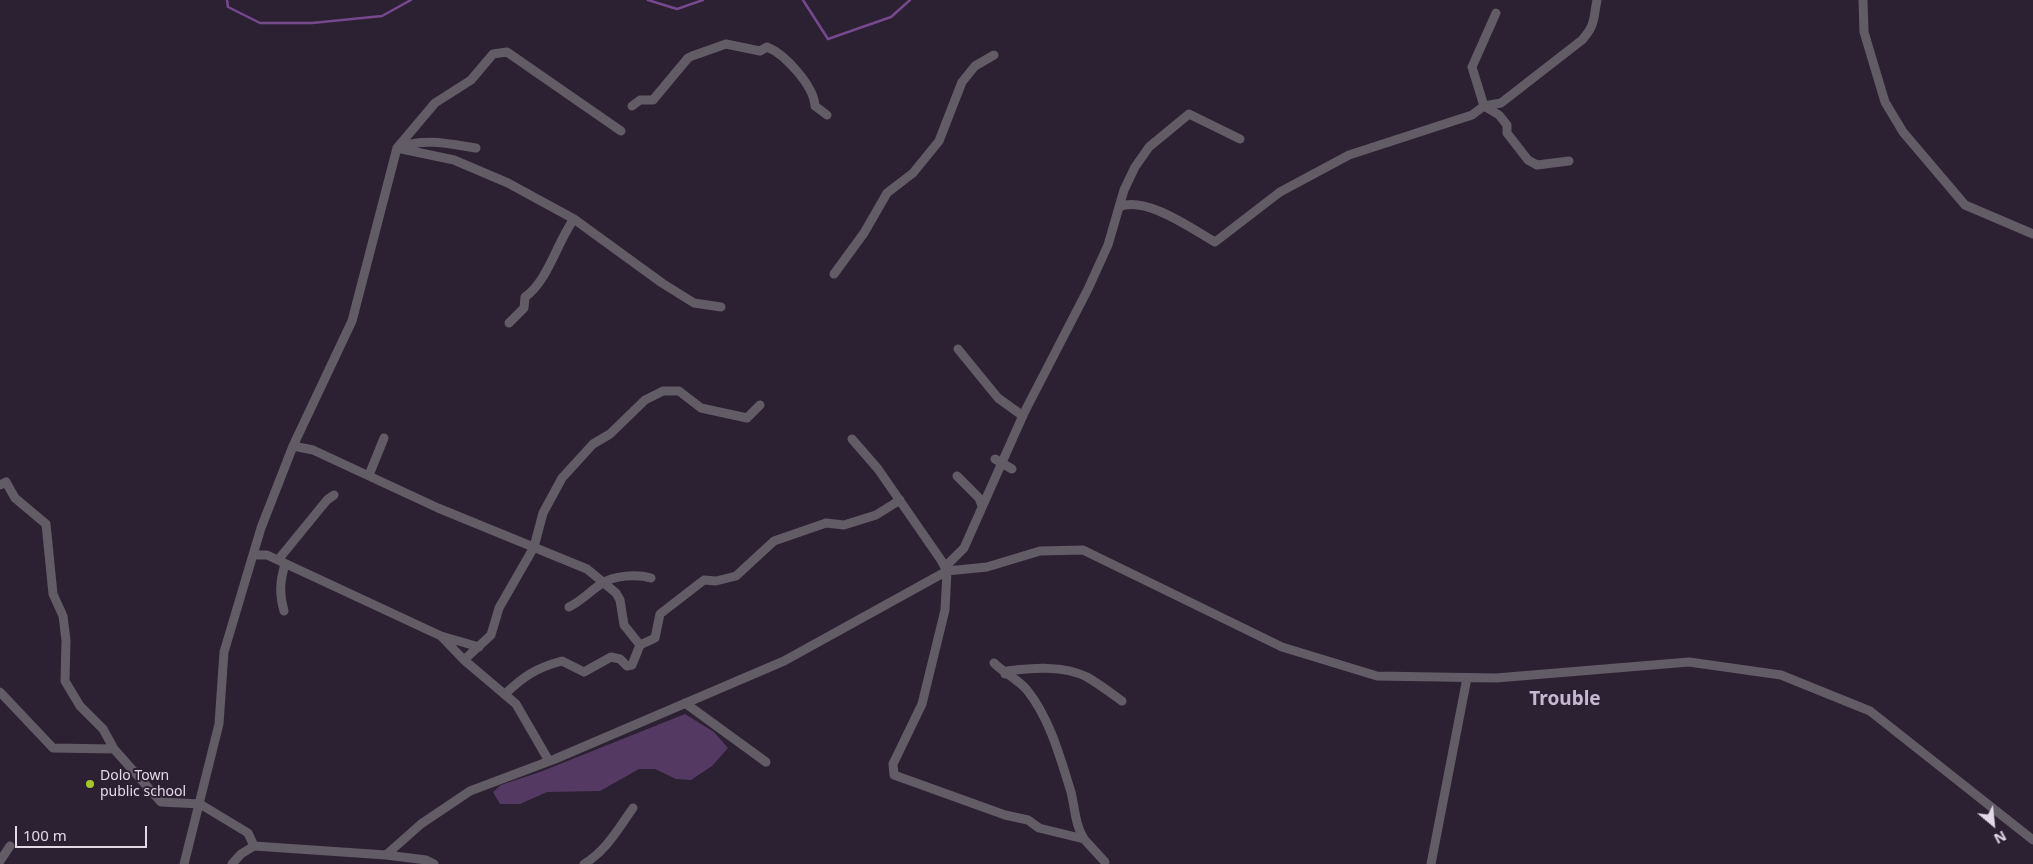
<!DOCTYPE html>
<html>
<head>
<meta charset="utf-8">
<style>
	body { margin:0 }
	#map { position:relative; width:2033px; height:864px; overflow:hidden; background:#2c2033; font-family:"Noto Sans",sans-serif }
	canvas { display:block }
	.north { position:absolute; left:1968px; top:799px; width:50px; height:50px; -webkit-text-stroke:4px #2c2033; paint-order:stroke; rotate:152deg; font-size:14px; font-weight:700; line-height:20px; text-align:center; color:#e1d9e6 }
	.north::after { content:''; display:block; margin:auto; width:18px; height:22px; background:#e1d9e6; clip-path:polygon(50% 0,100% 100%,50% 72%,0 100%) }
	.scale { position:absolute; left:15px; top:826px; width:132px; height:22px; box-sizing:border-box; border:2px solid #e1d9e6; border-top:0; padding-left:6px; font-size:15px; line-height:18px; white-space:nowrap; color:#e1d9e6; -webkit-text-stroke:4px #2c2033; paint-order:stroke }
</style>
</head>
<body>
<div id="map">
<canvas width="2033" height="864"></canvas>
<div class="north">N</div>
<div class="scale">100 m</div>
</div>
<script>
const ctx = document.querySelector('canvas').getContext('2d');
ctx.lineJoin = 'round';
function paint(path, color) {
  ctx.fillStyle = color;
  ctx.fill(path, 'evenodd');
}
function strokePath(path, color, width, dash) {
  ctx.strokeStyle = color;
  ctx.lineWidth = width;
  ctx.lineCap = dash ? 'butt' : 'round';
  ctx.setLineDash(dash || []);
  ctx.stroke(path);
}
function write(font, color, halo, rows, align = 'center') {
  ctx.font = font + ' "Noto Sans",sans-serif';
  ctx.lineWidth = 4;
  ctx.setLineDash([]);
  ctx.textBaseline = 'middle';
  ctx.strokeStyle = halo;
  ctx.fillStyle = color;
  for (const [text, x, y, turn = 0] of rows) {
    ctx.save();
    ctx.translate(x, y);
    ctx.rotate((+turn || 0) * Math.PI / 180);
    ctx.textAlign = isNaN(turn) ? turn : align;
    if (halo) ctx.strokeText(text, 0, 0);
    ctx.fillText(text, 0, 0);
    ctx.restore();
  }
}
const green = new Path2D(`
	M685,714L714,732L728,748L712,766L691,780L676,779L655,769H639L600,791L547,792L520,804H500L493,792L501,785L540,772Z`);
const stream = new Path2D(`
	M227,0L228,7L260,23H312L382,16L411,0
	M648,0L677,9L703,0
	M803,0L828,39L891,17L910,0`);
const minor = new Path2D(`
	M1863,0L1864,32L1885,102L1903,132L1965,205L2033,234
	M1496,13L1472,67L1484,106L1499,115L1507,125V133L1528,160L1537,165L1569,161
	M632,106L640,100H653L688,58L692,56L726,44L760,51L767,47C785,54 814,86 815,106L827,115
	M400,147C425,138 449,144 476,148
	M397,148L454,160L508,183L574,219L662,283L694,303L721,307
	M1119,207C1145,195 1192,229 1215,242L1280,192L1349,155L1472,115L1484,106L1501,103L1582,40C1596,24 1593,19 1597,0
	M834,274L864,233L887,193L913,173L939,141L962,82L975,66L994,55
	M509,323L524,308L525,297C548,281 557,242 574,219
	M958,349L998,398L1023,416
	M852,439L878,469L941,560L947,571L945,610L922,704L893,764L894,775L1005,815L1028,820L1039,828L1084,839C1075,825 1075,808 1071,792C1060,757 1050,719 1027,690C1019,680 1004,673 994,663
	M293,446L313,450L438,508L587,569L616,593L620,600L624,625L640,645
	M995,459L1012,469
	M369,475L384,438
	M957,476L979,498L982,506
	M0,485L6,482L15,498L46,524L53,594L63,616L66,640L65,681L80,706L103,729L114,749
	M253,555H267L441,636L464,660L516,704L549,761
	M278,560L327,500L334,495
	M945,567L964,548L1024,413L1088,289L1108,245L1124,190L1135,167L1149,147L1189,114L1240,139
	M569,607C583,600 589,592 601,584C613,575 638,574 651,578
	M284,611C279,594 280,581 285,564
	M441,636L479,647
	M464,660L491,635L499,608L534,547L543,513L562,478L593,444L610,434L645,400L663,391H679L701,408L747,418L760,405
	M1005,674L1007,671C1032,668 1063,665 1087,677C1099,684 1111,693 1122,701
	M0,692L53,748L114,749L161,802L200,804L248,833L254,846
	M505,694C524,676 536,668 562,661L584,672L611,657L620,659L627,666L632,665L640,645L655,638L660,614L704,580L716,581L736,576L774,541L826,523L844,525L876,515L900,500
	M685,703L766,762
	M1084,839L1105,862
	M386,855L421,824L470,791L555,759L784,661L947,571L987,567L1040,551L1083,550L1282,647L1377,676L1496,678L1689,662L1781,675L1870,711L2033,840
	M0,861L10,846
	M184,864L219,724L224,652L261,528L293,446L352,321L397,148L435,103L471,80L493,54L507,52L621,131
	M232,864L241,854L254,846L386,855L426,860L434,864
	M584,864C606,851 618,829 633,808
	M1431,864L1467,678`);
const markers = [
	[90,784,5,"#a5c824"]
];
const poiNames = [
	["Dolo Town",100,776],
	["public school",100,792]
];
const districtNames = [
	["Trouble",1565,700]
];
paint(green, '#543a62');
strokePath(stream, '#76498d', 2.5);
strokePath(minor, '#625c66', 9);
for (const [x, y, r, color] of markers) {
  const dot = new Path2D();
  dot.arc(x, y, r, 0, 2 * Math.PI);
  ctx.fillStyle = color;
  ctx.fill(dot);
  strokePath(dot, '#2c2033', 2);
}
write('14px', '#e1d9e6', '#2c2033', poiNames, 'left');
write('bold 19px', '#c7b7d1', '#2c2033', districtNames);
</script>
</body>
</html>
